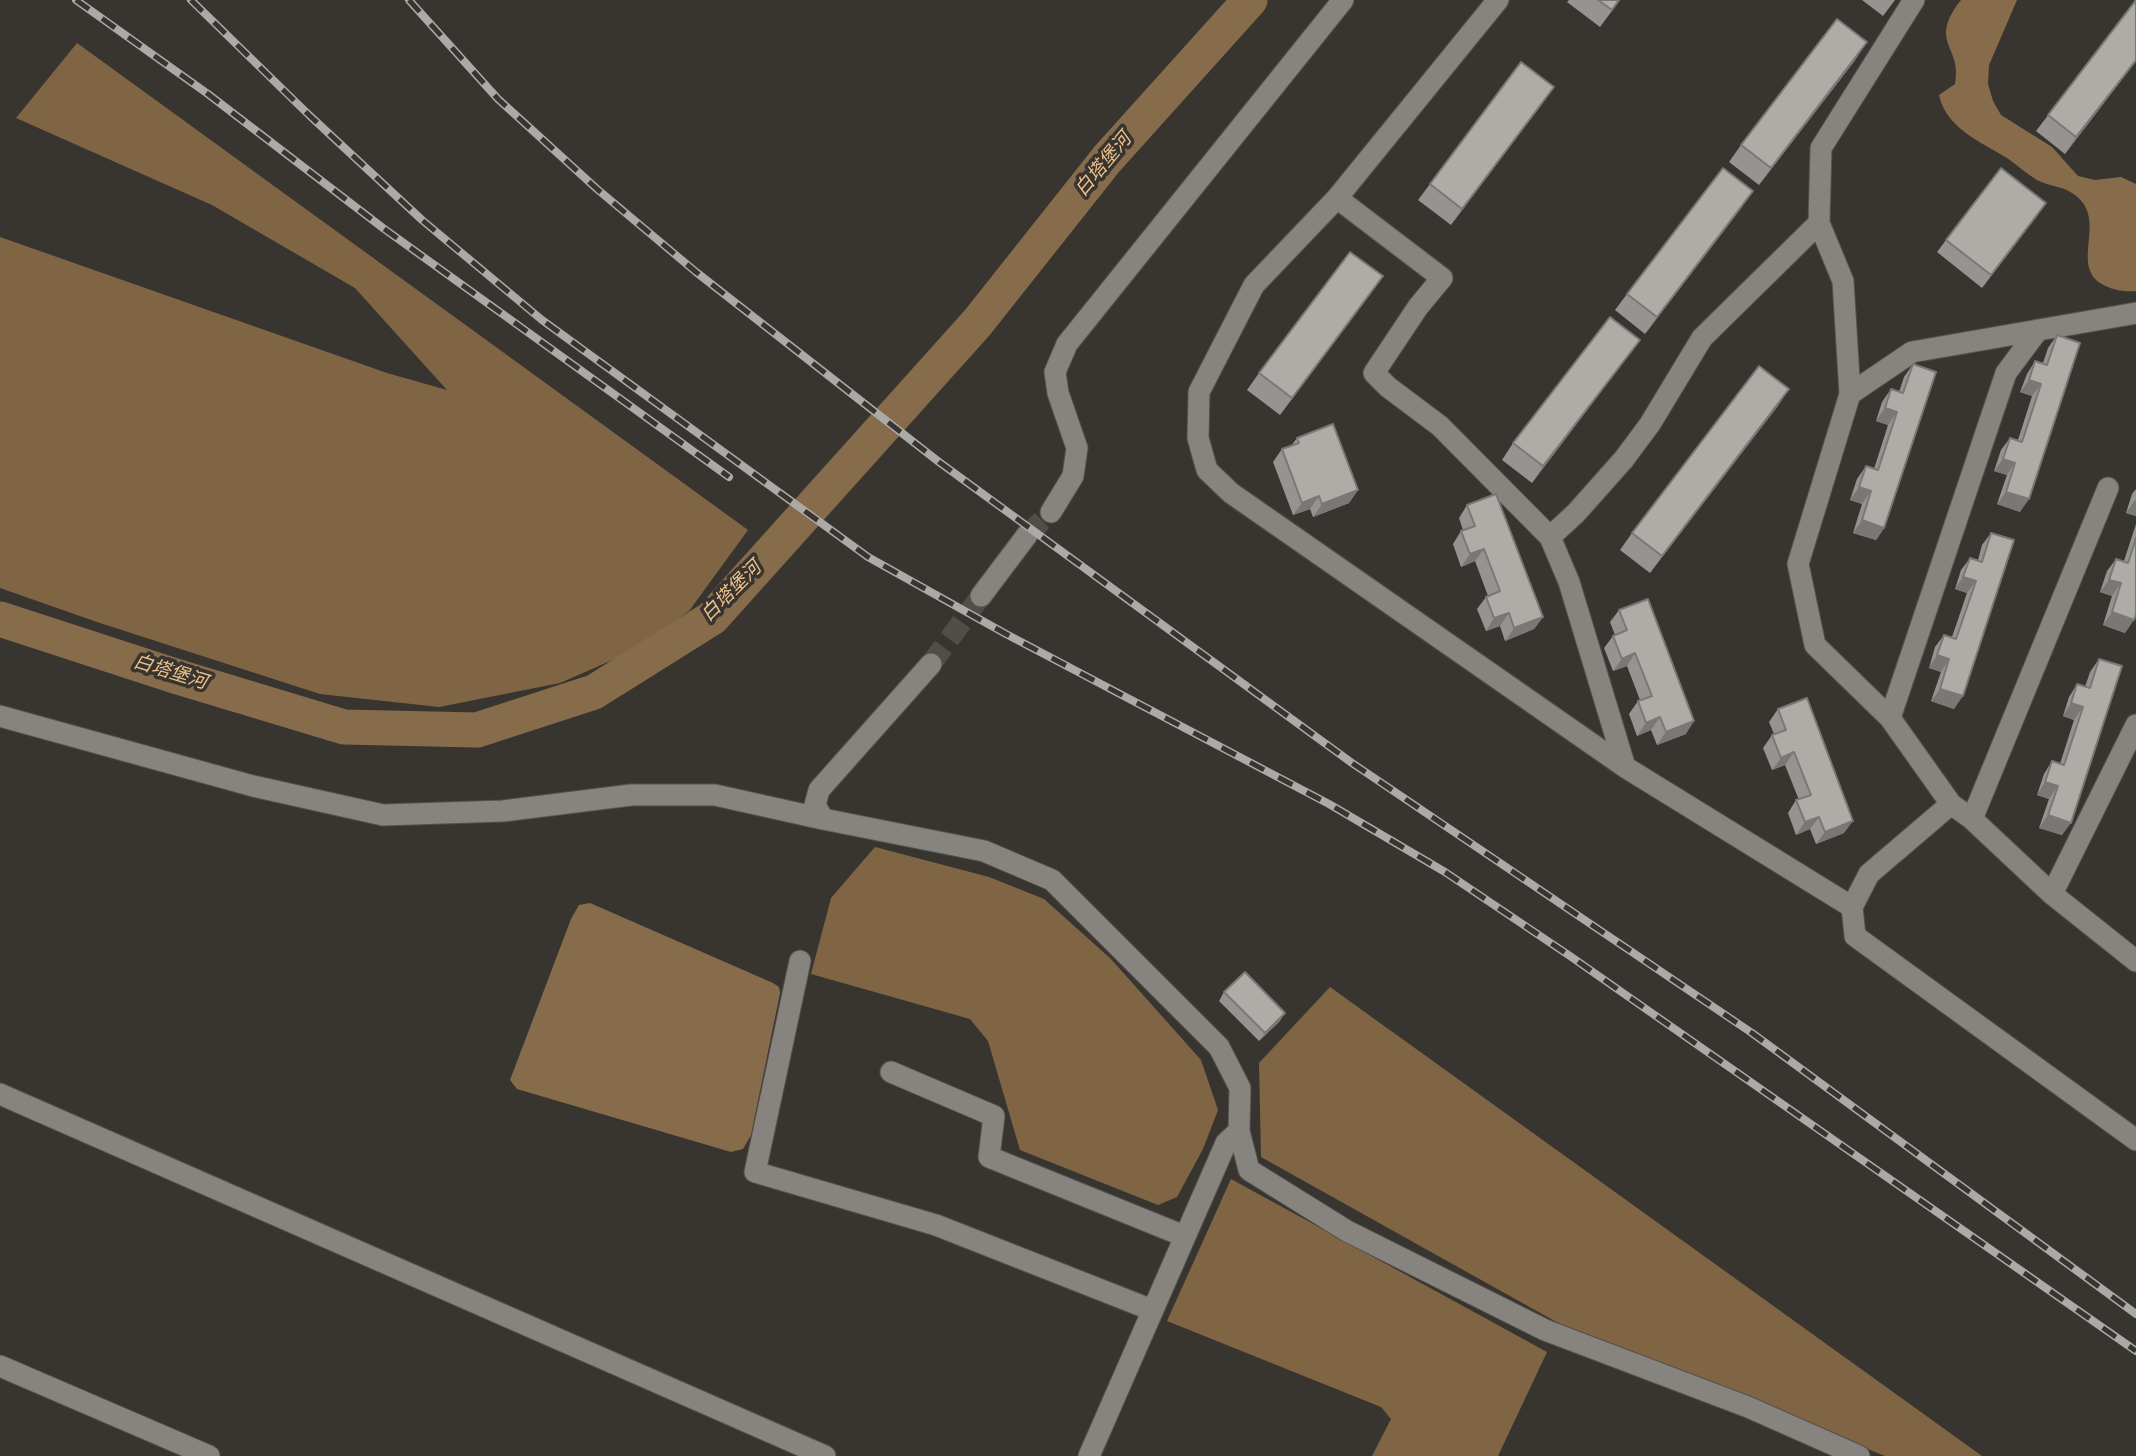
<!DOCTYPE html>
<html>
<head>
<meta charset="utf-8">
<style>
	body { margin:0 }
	canvas { display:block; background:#383531 }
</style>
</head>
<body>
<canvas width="2136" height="1456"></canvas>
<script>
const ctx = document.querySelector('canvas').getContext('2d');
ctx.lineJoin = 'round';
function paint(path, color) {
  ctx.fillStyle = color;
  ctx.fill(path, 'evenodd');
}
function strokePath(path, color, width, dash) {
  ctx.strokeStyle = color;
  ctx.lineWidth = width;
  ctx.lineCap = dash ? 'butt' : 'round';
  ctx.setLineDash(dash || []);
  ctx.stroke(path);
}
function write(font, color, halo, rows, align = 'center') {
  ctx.font = font + ' "Roboto Condensed","Noto Sans SC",sans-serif';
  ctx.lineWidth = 7;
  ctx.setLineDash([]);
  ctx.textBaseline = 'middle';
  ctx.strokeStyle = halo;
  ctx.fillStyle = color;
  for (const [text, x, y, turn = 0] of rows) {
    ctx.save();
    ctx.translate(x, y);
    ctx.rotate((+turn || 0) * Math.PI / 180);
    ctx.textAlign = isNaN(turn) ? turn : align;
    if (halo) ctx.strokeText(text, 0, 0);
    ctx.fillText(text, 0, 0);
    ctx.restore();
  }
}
const forest = new Path2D(`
	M77,43L748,530L689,611L633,651L560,683L439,707L320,694L97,622L0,588V237L387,373L447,390L355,288L212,205L16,118Z
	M875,847L989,877L1044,899L1111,959L1201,1060L1218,1110L1203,1149L1177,1197L1158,1205L1020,1150L988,1041L970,1019L811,974L831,898Z
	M1330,987L1982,1456H1885L1560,1324L1261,1157L1259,1063Z
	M1231,1179L1547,1352L1498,1456H1372L1391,1419L1381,1407L1167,1321Z`);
const water = new Path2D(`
	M1961,0H2017L1989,65L1988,84L1993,101L2001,115L2052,147L2078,176L2095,180L2121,177L2136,184V291C2124,292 2111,290 2100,283C2070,262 2110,217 2072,193C2062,186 2048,186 2037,180C2027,174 2017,165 2007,158C1981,142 1946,128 1939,95L1955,84C1963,46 1927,43 1961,0Z
	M590,903L773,983L779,987L780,993L751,1135L743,1149L731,1152L517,1089L510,1080L571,919L579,905Z`);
const river = new Path2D(`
	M0,619L175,676L344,727L477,730L594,692L712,618L977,323L1107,159L1250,0`);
const minorTunnel = new Path2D(`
	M1027,535L1051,512
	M931,664L981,596`);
const minor = new Path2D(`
	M1498,0L1337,198L1254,285L1199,392L1198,438L1207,470L1231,493L1625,767L1852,907
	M1914,0L1821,148L1819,223L1843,281L1850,394L1798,564L1815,645L1890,718L1951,804L1972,819L2052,894L2136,961
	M1337,198L1442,278L1418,307L1374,373L1388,387L1440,426L1550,537L1569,582L1625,767
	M1850,394L1912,352L2136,313
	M1051,512L1073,476L1077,448L1058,393L1055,372L1067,344L1343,0
	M1550,537L1576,513L1624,459L1650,424L1702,338L1819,223
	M981,596L1027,535
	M931,664L819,790L815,805L823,819L984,851L1052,880L1219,1047L1240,1088L1239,1131L1249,1170L1347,1231L1545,1330L1748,1407L1859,1456
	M0,716L253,786L383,815L503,811L631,795H715L823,819
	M1890,718L2006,373L2038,330
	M1951,804L1869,874L1852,907L1855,936L2136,1140
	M1972,819L2108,488
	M2052,894L2136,725
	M800,961L755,1172L936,1225L1152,1310
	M891,1072L994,1116L989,1157L1184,1236
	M0,1094L825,1456
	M0,1366L209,1456
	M1089,1456L1226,1143L1239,1131`);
const rail = new Path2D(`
	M76,0L208,94L383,228L729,477
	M191,0L309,115L422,220L542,320L868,557L1006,634L1329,804L1445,872L1570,956L2136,1351
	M409,0L498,99L597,189L696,272L939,462L1352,763L1752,1033L2136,1314`);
const wall = new Path2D(`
	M1569,0H1620L1600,27L1567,2Z
	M1862,0H1895L1883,16Z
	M2136,0V61L2065,154L2036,131Z
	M1856,59L1759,185L1729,162L1741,145Z
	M1554,87L1451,225L1418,200L1430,184Z
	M1742,207L1645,334L1615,310L1627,294Z
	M2037,216L1982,288L1937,252L1946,240Z
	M1371,293L1280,415L1247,390L1259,373Z
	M2057,335L2020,512L1997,504L2007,475L1994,471L2001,450L2010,438L2018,440L2032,396L2020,392L2027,374L2035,361L2043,363L2048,348Z
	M1640,340L1532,483L1502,460L1513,443Z
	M1913,364L1884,528L1876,540L1853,533L1862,504L1850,500L1857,479L1866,466L1874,469L1888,425L1876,421L1882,402L1891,389L1899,392L1904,377Z
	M1789,389L1650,573L1620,550L1632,533Z
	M1297,438L1358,490L1349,503L1313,517L1310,509L1293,515L1273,462L1282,449L1291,446Z
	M2136,489V516L2126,513L2132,494Z
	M1467,505L1543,617L1534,629L1505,641L1500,626L1486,631L1477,609L1486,597L1488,596L1475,561L1461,567L1453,544L1461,531L1463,530L1459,518Z
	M2136,524V614L2125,633L2103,625L2112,596L2100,592L2107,571L2116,559L2124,561Z
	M1991,533L1954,709L1931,701L1941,672L1929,668L1935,647L1944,635L1952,637L1967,593L1955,589L1961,570L1970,558L1978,560L1982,545Z
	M1619,610L1686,734L1657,745L1651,730L1637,736L1629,714L1638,701L1640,700L1627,666L1613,671L1604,648L1613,636L1615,635L1610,622Z
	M2099,659L2062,835L2039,828L2049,799L2037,795L2044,774L2052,761L2060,764L2074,720L2063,716L2069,697L2077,684L2085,687L2090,672Z
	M1778,709L1844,833L1816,844L1810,829L1796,835L1788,813L1796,800H1799L1785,765L1772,770L1763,748L1772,735L1774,734L1769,722Z
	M1224,992L1285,1013L1279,1022L1259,1041L1219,1001Z`);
const shadedWall = new Path2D(`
	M1867,42L1856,59L1759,185L1771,168Z
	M2136,60V61L2065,154L2076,137Z
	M1554,87L1542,104L1451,225L1462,209Z
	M1753,191L1742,207L1645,334L1657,317Z
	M2046,203L2037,216L1982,288L1991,275Z
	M1383,276L1371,293L1280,415L1292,398Z
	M1640,340L1628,356L1532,483L1543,466Z
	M2029,380L2041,384L2032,396L2020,392Z
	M1789,389L1778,406L1650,573L1662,556Z
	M1885,408L1897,412L1888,425L1876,421Z
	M2003,459L2015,463L2007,475L1994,471Z
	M1859,487L1871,491L1862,504L1850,500Z
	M1358,490L1349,503L1313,517L1322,504Z
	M2006,492L2029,499L2020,512L1997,504Z
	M1319,496L1310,509L1293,515L1302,503Z
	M2135,500L2136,501V516L2126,513Z
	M1862,520L1884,528L1876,540L1853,533Z
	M1484,549L1475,561L1461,567L1470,554Z
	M1963,577L1976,581L1967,593L1955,589Z
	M2109,580L2121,583L2112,596L2100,592Z
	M2112,612L2134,620L2125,633L2103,625Z
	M1509,613L1500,626L1486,631L1494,618Z
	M1543,617L1534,629L1505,641L1514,628Z
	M1635,653L1627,666L1613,671L1622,659Z
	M1937,655L1949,659L1941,672L1929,668Z
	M1940,689L1963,696L1954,709L1931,701Z
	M2071,703L2083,707L2074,720L2063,716Z
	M1660,717L1651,730L1637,736L1646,723Z
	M1694,721L1686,734L1657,745L1666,732Z
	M1794,752L1785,765L1772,770L1781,758Z
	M2045,782L2058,786L2049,799L2037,795Z
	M2048,815L2071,823L2062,835L2039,828Z
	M1819,817L1810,829L1796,835L1805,822Z
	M1853,821L1844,833L1816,844L1825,832Z
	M1285,1013L1279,1022L1259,1041L1265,1033Z`);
const building = new Path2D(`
	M1598,0H1619L1612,10Z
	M2136,0V60L2076,137L2048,115Z
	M1837,19L1867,42L1771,168L1741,145Z
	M1521,62L1554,87L1462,209L1430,184Z
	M1723,168L1753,191L1657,317L1627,294Z
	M2001,168L2046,203L1991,275L1946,240Z
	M1350,252L1383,276L1292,398L1259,373Z
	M1610,317L1640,340L1543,466L1513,443Z
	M2057,335L2080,343L2029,499L2006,492L2015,463L2003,459L2010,438L2022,442L2041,384L2029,380L2035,361L2047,365Z
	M1913,364L1936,372L1884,528L1862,520L1871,491L1859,487L1866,466L1878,470L1897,412L1885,408L1891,389L1903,393Z
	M1759,366L1789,389L1662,556L1632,533Z
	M1333,424L1358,490L1322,504L1319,496L1302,503L1282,449L1299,443L1297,438Z
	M1496,494L1543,617L1514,628L1509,613L1494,618L1486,597L1500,591L1484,549L1470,554L1461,531L1475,526L1467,505Z
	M1991,533L2014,540L1963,696L1940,689L1949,659L1937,655L1944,635L1956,639L1976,581L1963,577L1970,558L1982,562Z
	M2136,538V614L2134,620L2112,612L2121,583L2109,580L2116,559L2128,563Z
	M1648,599L1694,721L1666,732L1660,717L1646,723L1638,701L1652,696L1635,653L1622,659L1613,636L1627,630L1619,610Z
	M2099,659L2122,666L2071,823L2048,815L2058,786L2045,782L2052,761L2064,765L2083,707L2071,703L2077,684L2090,688Z
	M1807,698L1853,821L1825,832L1819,817L1805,822L1796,800L1811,795L1794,752L1781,758L1772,735L1786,730L1778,709Z
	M1245,972L1285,1013L1265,1033L1224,992Z`);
const waterNames = [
	["白塔堡河",1104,165,-50],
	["白塔堡河",732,592,-45],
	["白塔堡河",170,673,17]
];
paint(forest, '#806544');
paint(water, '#876c4b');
strokePath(river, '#876c4b', 35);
strokePath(minorTunnel, '#514e4a', 21, [21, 10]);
strokePath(minor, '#54514e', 23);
strokePath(minor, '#87837f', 21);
strokePath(rail, '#acaaa7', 8);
strokePath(rail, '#383531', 5, [16]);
paint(wall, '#969390');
paint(shadedWall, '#7a7875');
paint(building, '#afaba7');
strokePath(building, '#7a7875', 2);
write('italic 19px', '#efc18a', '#383531', waterNames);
</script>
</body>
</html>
